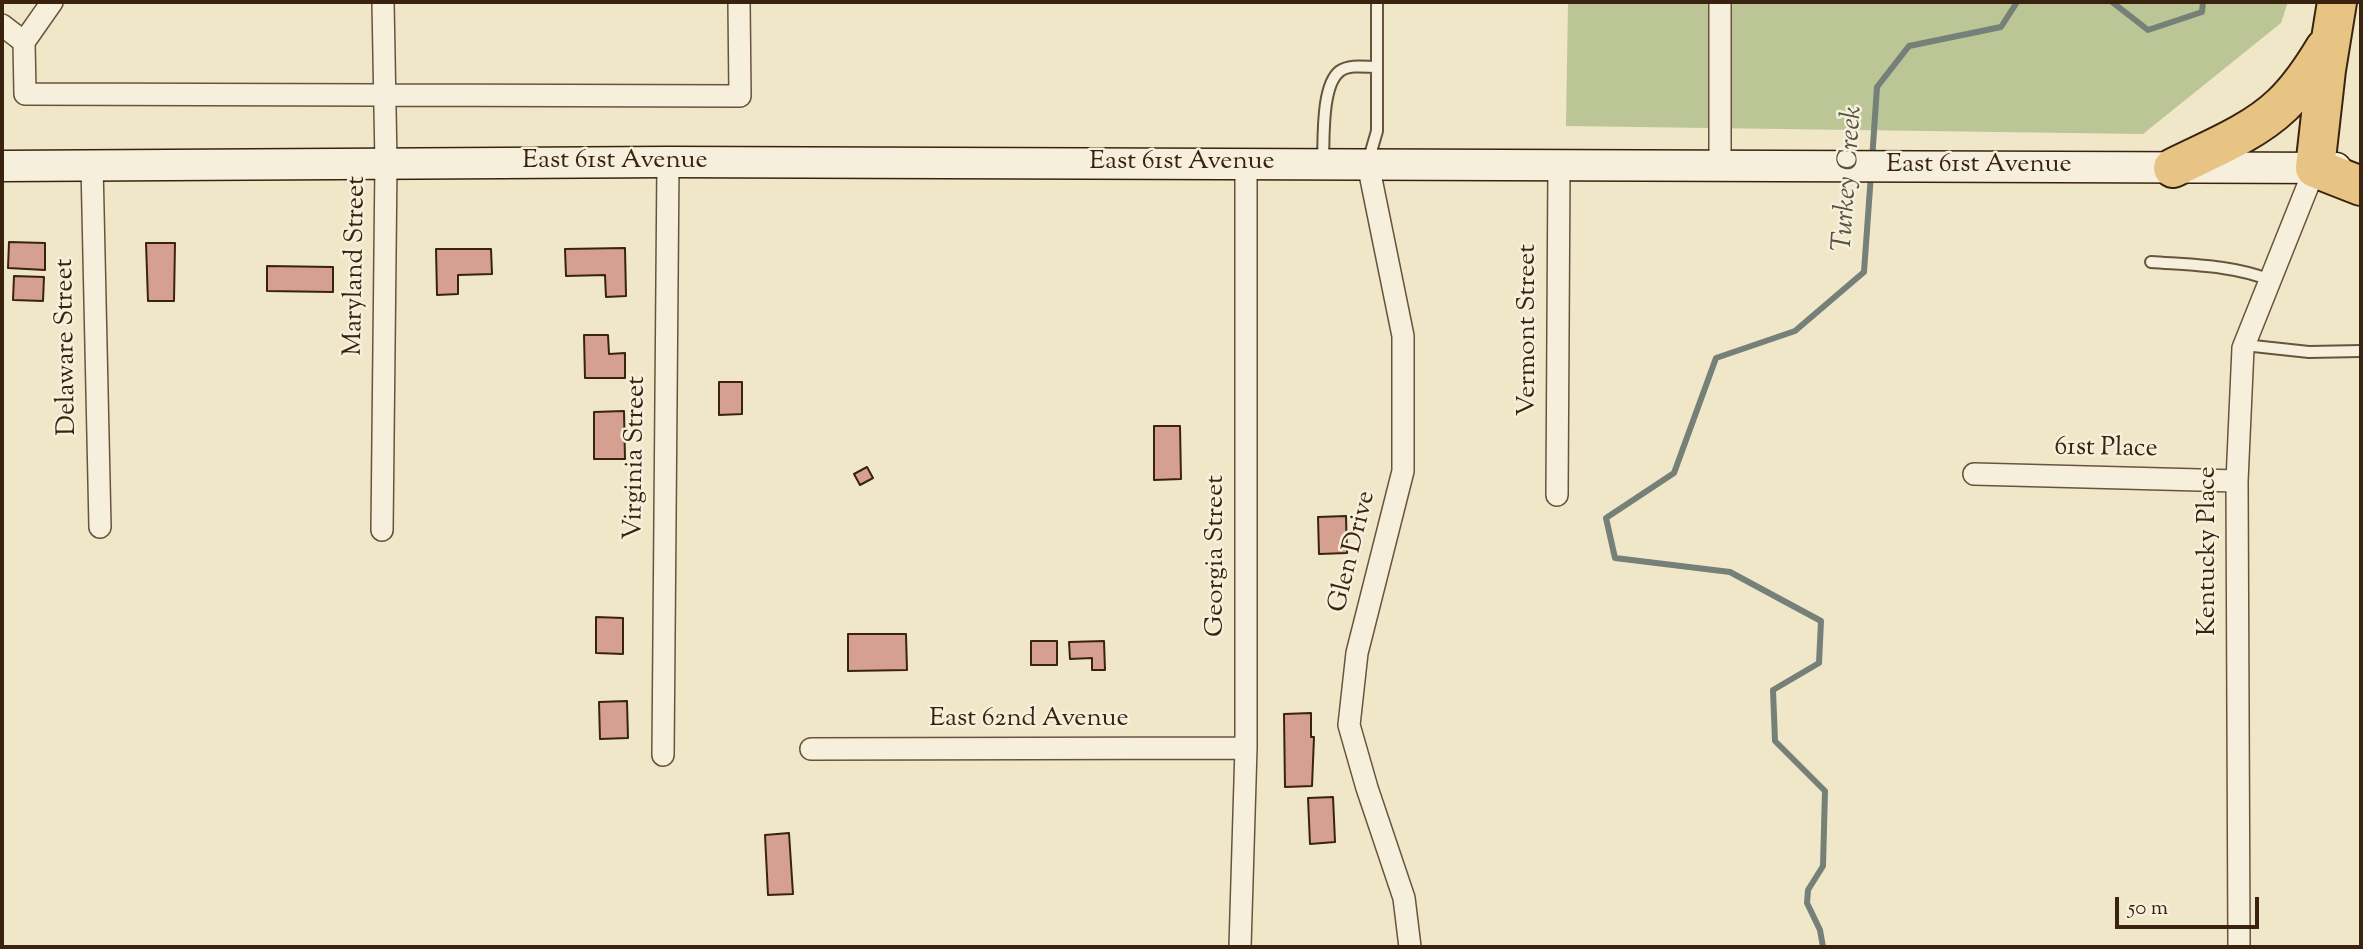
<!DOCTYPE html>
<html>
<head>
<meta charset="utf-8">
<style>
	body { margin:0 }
	#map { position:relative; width:2363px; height:949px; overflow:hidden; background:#f0e7c9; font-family:"Sorts Mill Goudy",serif }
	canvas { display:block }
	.frame { position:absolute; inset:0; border:4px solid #3a230e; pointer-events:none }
	.scale { position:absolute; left:2115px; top:897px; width:144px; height:32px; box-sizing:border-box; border:4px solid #3a230e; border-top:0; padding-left:9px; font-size:21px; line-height:24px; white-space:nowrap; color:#3a230e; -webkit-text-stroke:5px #f5efdc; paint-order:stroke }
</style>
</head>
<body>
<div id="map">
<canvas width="2363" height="949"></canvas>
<div class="frame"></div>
<div class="scale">50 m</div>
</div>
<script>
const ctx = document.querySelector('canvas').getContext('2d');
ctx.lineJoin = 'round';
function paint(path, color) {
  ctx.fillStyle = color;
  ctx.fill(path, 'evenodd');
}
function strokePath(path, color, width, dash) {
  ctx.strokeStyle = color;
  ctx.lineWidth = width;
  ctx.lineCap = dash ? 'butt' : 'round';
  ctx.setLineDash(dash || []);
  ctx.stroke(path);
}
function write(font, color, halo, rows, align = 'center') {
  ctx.font = font + ' "Sorts Mill Goudy",serif';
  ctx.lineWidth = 5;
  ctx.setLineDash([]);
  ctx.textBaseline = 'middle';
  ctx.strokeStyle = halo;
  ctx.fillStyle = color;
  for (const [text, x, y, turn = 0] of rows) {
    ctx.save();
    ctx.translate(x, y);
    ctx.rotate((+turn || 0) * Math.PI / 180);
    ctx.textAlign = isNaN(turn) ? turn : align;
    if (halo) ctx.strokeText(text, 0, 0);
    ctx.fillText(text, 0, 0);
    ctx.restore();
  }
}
const green = new Path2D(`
	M1568,2H2288L2281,23L2143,134L1566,126Z`);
const stream = new Path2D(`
	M2112,2L2148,30L2202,12L2203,2
	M1872,160L1877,87L1909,46L2001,27L2017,2
	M1823,947L1820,930L1807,903L1808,890L1823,866L1825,791L1775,741L1773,690L1819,663L1821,621L1730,572L1615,558L1606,518L1674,473L1716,358L1795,331L1864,272L1871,174`);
const building = new Path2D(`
	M9,242L45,243V270L8,268Z
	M146,243H175L174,301H148Z
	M625,248L626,296L606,297L605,275L566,276L565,249Z
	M436,249H491L492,274L458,275V294L437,295Z
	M267,266L333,267V292L267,291Z
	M14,276L44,277L43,301L13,300Z
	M584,335H608L609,354L625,353V378H585Z
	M719,382H742V414L719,415Z
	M624,411L625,459H594V412Z
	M1154,426H1180L1181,479L1154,480Z
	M867,467L873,478L860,485L854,474Z
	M1346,516L1347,553L1319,554L1318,517Z
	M596,617L623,618V654L596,653Z
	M848,634H906L907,670L848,671Z
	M1031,641H1057V665H1031Z
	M1104,641L1105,670H1092V658L1070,659L1069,642Z
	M627,701L628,738L600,739L599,702Z
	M1311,713V737H1314L1312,786L1285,787L1284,714Z
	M1333,797L1335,842L1310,844L1308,798Z
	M789,833L793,894L768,895L765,835Z`);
const lane = new Path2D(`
	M1323,162C1324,140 1321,85 1340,71C1350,64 1365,67 1377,67
	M1368,162L1377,131V2
	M2151,262C2191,265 2232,265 2270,280
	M2244,345L2309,352L2361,351`);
const street = new Path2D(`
	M52,2L24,42L25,94L740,96L739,2
	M2,25L24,42
	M1368,164L1403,336V471L1357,653L1349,725L1367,788L1404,898L1410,947
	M92,165L100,527
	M1720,166V2
	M1974,474L2237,481
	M1557,495L1559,165
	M382,530L386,163L383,2
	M811,749L1246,748
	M663,755L668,162
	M1240,947L1246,748V164
	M2239,947L2237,481L2243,348L2315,168`);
const secondary = new Path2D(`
	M2,166L668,162L2336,168`);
const highway = new Path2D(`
	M2337,2L2326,70L2315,168L2361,186
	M2173,168C2209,150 2253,133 2282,105C2300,88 2313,68 2325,48`);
const streetNames = [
	["East 61st Avenue",615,163],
	["East 61st Avenue",1182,164],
	["East 61st Avenue",1979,167],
	["Maryland Street",357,266,-89],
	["Vermont Street",1530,330,-90],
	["Delaware Street",68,347,-91],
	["61st Place",2106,450,1],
	["Virginia Street",637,458,-89],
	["Kentucky Place",2210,551,-90],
	["Glen Drive",1354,552,-76],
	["Georgia Street",1218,556,-90],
	["East 62nd Avenue",1029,721]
];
const waterNames = [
	["Turkey Creek",1850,179,-86]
];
paint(green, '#bbc595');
strokePath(stream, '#758078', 6);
paint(building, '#d6a091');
strokePath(building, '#3a230e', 2);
strokePath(lane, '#68543d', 14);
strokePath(street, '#68543d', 24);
strokePath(secondary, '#3a230e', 33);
strokePath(highway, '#3a230e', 42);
strokePath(lane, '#f5efdc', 10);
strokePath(street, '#f5efdc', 21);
strokePath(secondary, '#f5efdc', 30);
strokePath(highway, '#e8c484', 38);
write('26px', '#3a230e', '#f5efdc', streetNames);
write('italic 28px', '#585243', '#f5efdc', waterNames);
</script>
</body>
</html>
